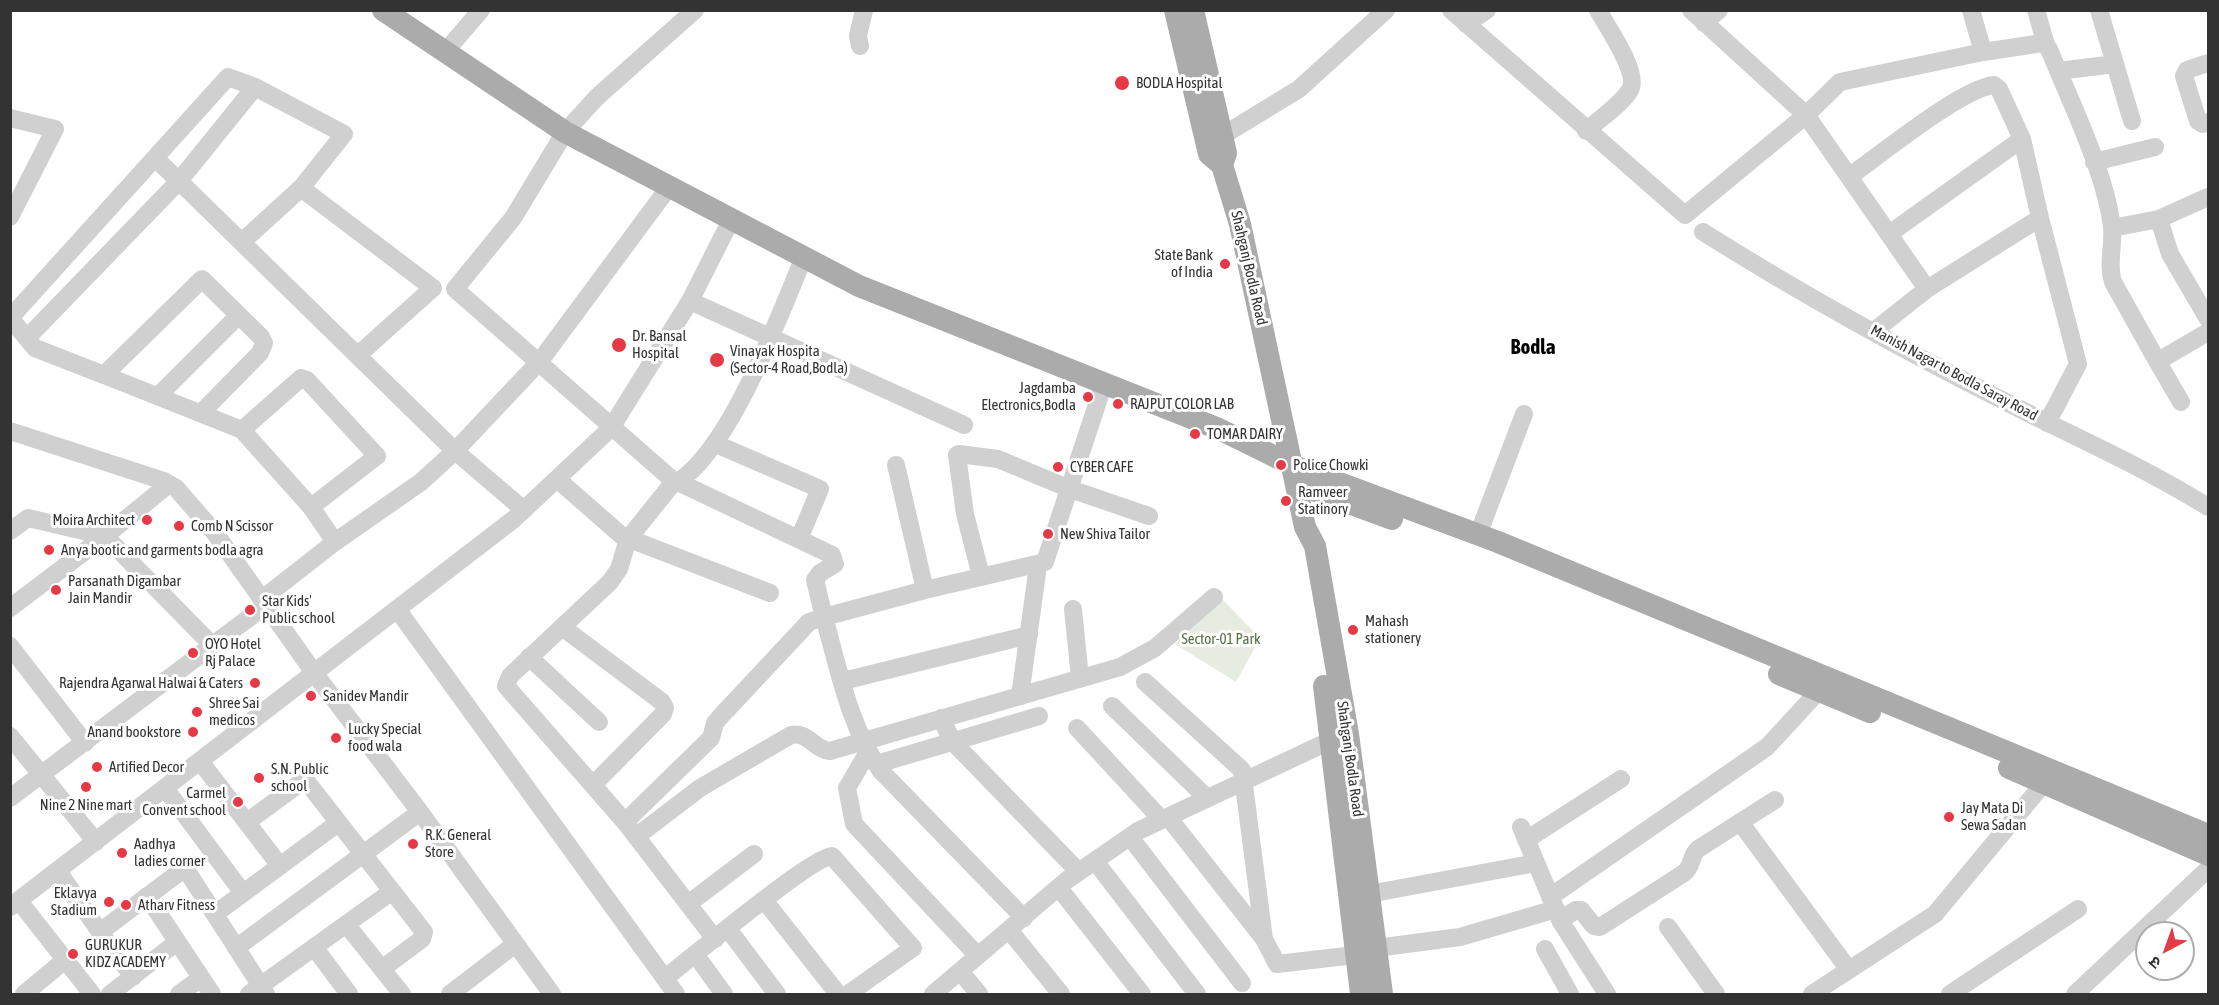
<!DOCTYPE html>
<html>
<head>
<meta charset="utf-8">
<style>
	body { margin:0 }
	#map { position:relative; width:2219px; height:1005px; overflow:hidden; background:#fff; font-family:"Asap Condensed","Noto Sans Devanagari",sans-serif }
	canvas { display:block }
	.frame { position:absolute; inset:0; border:12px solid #333; pointer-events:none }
	.north { position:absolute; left:2135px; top:921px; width:60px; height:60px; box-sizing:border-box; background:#fff; border:2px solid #adadad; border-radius:50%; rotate:221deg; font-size:16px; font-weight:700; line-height:24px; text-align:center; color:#333 }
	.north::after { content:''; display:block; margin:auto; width:21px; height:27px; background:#e63946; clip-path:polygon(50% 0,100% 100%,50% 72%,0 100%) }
</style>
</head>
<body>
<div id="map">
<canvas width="2219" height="1005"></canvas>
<div class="frame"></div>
<div class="north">उ</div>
</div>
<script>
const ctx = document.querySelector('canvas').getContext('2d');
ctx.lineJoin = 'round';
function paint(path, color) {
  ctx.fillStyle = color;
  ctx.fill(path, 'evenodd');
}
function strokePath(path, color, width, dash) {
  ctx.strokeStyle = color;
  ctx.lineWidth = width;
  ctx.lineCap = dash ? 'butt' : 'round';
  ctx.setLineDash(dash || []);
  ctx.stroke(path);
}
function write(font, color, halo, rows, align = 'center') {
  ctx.font = font + ' "Asap Condensed",sans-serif';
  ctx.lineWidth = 6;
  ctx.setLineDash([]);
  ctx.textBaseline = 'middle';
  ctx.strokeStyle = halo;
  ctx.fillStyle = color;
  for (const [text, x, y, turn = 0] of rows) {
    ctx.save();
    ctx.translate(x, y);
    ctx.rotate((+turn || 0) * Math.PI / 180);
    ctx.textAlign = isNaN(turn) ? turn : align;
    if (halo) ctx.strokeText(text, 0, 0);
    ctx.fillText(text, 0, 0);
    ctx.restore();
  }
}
const green = new Path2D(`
	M1222,599L1260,638L1236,682L1175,644Z`);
const minor = new Path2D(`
	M695,10L597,97L565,132L513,218L455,289L676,483C731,449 778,318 804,257
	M1451,10L1685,215L1806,115L1840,82L1983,52L2043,43L2049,49C2070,101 2105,171 2112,227C2114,246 2107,263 2113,282L2156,359L2160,360L2208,332
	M1691,10L1806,115L1927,289
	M1971,10L1983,52
	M2036,10L2046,45
	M2099,10L2132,121
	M1704,23L1719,10
	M1466,24L1487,10
	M860,46L858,36L864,10
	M445,52L481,10
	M2208,63L2187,70L2184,76L2198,121L2203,124L2208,122
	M2058,71L2115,64
	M255,87L179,181L455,451L524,510
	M10,118L55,129L10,217
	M1586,131C1599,119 1621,105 1630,90C1640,73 1607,27 1598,10
	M1222,136L1299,89L1386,10
	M2094,162L2155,147
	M1850,176C1880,155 1962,88 1994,85L1999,89L2022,139L2040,218L2078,364L2047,423
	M2208,197L2159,219L2170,254L2208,319
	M2112,228L2159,219
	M1703,232C1803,295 1908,353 2014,406C2079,439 2146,468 2208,507
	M1889,234L2022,139
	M243,241L301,188L433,288L358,355
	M690,301L964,425
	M1874,331L1927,289L2040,218
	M27,338L179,181L155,158
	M2156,359L2181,402
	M104,375L35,348L10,318L228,77L255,87L344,134L301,188
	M158,396L239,315
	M201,413L260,353L264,343L261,337L202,279L104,375L242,430
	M10,431L164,481L176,488L215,533L315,674L420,812L552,994
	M716,444L820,489L799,539
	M896,465L925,590
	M557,479L622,536L770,593
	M673,483L628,539L619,569L610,582L510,676L506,686L625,822L715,939
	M311,507L377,456L307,380L301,378L242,430L311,507L335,542
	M10,531L28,518L105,536L212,645
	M1478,535L1524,414
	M981,576L965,514L957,455L959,454L998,459L1070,489L1149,516
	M262,599L335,542L421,482L455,451L540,361L669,187
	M10,608L105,536L169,484
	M397,609L676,994
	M1073,609L1080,678
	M562,627L662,702L665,708L663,714L593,785
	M10,646L85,743
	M529,657L599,722
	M843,681L1029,635
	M1145,682L1242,770L1264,939
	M1020,696L1038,566
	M1112,706L1207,798
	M941,718L952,741L1079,872
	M1077,728L1162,820
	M10,736L96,842
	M868,752L847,788L854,824L978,956
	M200,761L280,866
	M877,764L1039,716
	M165,788L243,893
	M10,798L266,605
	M1168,817L1264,939L1277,964L1355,955
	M247,822L303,781L307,782L424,932L422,939L383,968
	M625,822L711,738L715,723L720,717L809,622L824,617L815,580L820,573L835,564L832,555L678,482
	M1740,822L1849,970
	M1521,827L1561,922L1607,994
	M637,836L700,788L791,735C807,731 815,750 830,751L1120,667L1155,648L1214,597
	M1130,837L1242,983
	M1526,840L1621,779
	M1095,861L1197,994
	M58,871L100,932L185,868L266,994
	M1059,888L1142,994
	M1369,894L1536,863
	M147,896L212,994
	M1550,897L1767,747L1827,682
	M764,900L838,994
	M19,901L92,994
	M688,904L754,854
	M10,907L514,519L611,428L690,301L731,220
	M215,914L338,823
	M1024,918L881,771C849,726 839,670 824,617L925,590L1045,562L1104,383
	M1560,920L1576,910H1581L1594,926L1600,927L1684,873C1693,866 1690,856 1698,849L1775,800
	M346,924L402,994
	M1668,927L1716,994
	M728,929L777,994
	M1009,930L1061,994
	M100,932L133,977
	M314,947L349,994
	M236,948L420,812
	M1376,948L1460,937L1556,909
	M1545,949L1570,994
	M695,954L724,994
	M960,971L979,994
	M665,978C690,959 811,857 832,856L913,948L848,994
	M24,994L65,960
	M110,994L177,942
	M179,994L201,978
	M249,994L391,892
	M450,994L514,945
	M933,994L1067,880L1138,831L1340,736
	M1812,994L1935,914L2044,783
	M1950,994L2078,909
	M2075,994L2208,869`);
const major = new Path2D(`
	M383,10L565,132L859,286L1219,429L1294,466L1498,542L2208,835
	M1175,10L1209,154L1222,165
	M1193,10L1226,153L1222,165L1240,224L1305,527L1315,546L1348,734L1382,994
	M1297,484L1392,519
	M1779,674L1870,712
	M1324,686L1361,994
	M2009,768L2208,855`);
const markers = [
	[1122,83,8,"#e63946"],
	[1225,264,6,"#e63946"],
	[619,345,8,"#e63946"],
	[717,360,8,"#e63946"],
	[1088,397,6,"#e63946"],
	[1118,404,6,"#e63946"],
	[1195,434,6,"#e63946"],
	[1281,465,6,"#e63946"],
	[1058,467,6,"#e63946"],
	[1286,501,6,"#e63946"],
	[147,520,6,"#e63946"],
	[179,526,6,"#e63946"],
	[1048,534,6,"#e63946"],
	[49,550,6,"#e63946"],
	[56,590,6,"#e63946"],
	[250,610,6,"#e63946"],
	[1353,630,6,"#e63946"],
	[193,653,6,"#e63946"],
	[255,683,6,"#e63946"],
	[311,696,6,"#e63946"],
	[197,712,6,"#e63946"],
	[193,732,6,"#e63946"],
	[336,738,6,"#e63946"],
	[97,767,6,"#e63946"],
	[259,778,6,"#e63946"],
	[86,787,6,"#e63946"],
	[238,802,6,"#e63946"],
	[1949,817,6,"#e63946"],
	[413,844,6,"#e63946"],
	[122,853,6,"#e63946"],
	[109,902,6,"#e63946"],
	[126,905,6,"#e63946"],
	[73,954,6,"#e63946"]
];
const poiNames = [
	["BODLA Hospital",1136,83],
	["State Bank",1213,255,"right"],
	["of India",1213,272,"right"],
	["Dr. Bansal",632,336],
	["Hospital",632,353],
	["Vinayak Hospita",730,351],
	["(Sector-4 Road,Bodla)",730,368],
	["Jagdamba",1076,388,"right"],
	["Electronics,Bodla",1076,405,"right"],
	["RAJPUT COLOR LAB",1130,404],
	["TOMAR DAIRY",1207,434],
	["Police Chowki",1293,465],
	["CYBER CAFE",1070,467],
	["Ramveer",1298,492],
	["Statinory",1298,509],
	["Moira Architect",135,520,"right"],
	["Comb N Scissor",191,526],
	["New Shiva Tailor",1060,534],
	["Anya bootic and garments bodla agra",61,550],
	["Parsanath Digambar",68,581],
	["Jain Mandir",68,598],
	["Star Kids'",262,601],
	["Public school",262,618],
	["Mahash",1365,621],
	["stationery",1365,638],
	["OYO Hotel",205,644],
	["Rj Palace",205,661],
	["Rajendra Agarwal Halwai & Caters",243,683,"right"],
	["Sanidev Mandir",323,696],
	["Shree Sai",209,703],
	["medicos",209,720],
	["Lucky Special",348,729],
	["food wala",348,746],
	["Anand bookstore",181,732,"right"],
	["Artified Decor",109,767],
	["S.N. Public",271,769],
	["school",271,786],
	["Carmel",226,793,"right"],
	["Convent school",226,810,"right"],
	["Nine 2 Nine mart",86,805,"center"],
	["Jay Mata Di",1961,808],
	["Sewa Sadan",1961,825],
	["R.K. General",425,835],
	["Store",425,852],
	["Aadhya",134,844],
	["ladies corner",134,861],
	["Eklavya",97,893,"right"],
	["Stadium",97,910,"right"],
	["Atharv Fitness",138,905],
	["GURUKUR",85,945],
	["KIDZ ACADEMY",85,962]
];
const streetNames = [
	["Shahganj Bodla Road",1249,268,77],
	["Manish Nagar to Bodla Saray Road",1954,373,28],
	["Shahganj Bodla Road",1350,759,82]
];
const parkNames = [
	["Sector-01 Park",1221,639]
];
const districtNames = [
	["Bodla",1533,347]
];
paint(green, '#e6ecdf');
strokePath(minor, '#d0d0d0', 18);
strokePath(major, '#ababab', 22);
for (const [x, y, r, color] of markers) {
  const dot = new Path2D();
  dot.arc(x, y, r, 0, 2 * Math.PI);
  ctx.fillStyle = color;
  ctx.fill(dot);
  strokePath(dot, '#fff', 2);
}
write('15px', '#333', '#fff', poiNames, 'left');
write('15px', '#333', '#fff', streetNames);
write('15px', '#56703f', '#fff', parkNames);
write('bold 21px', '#000', '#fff', districtNames);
</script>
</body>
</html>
